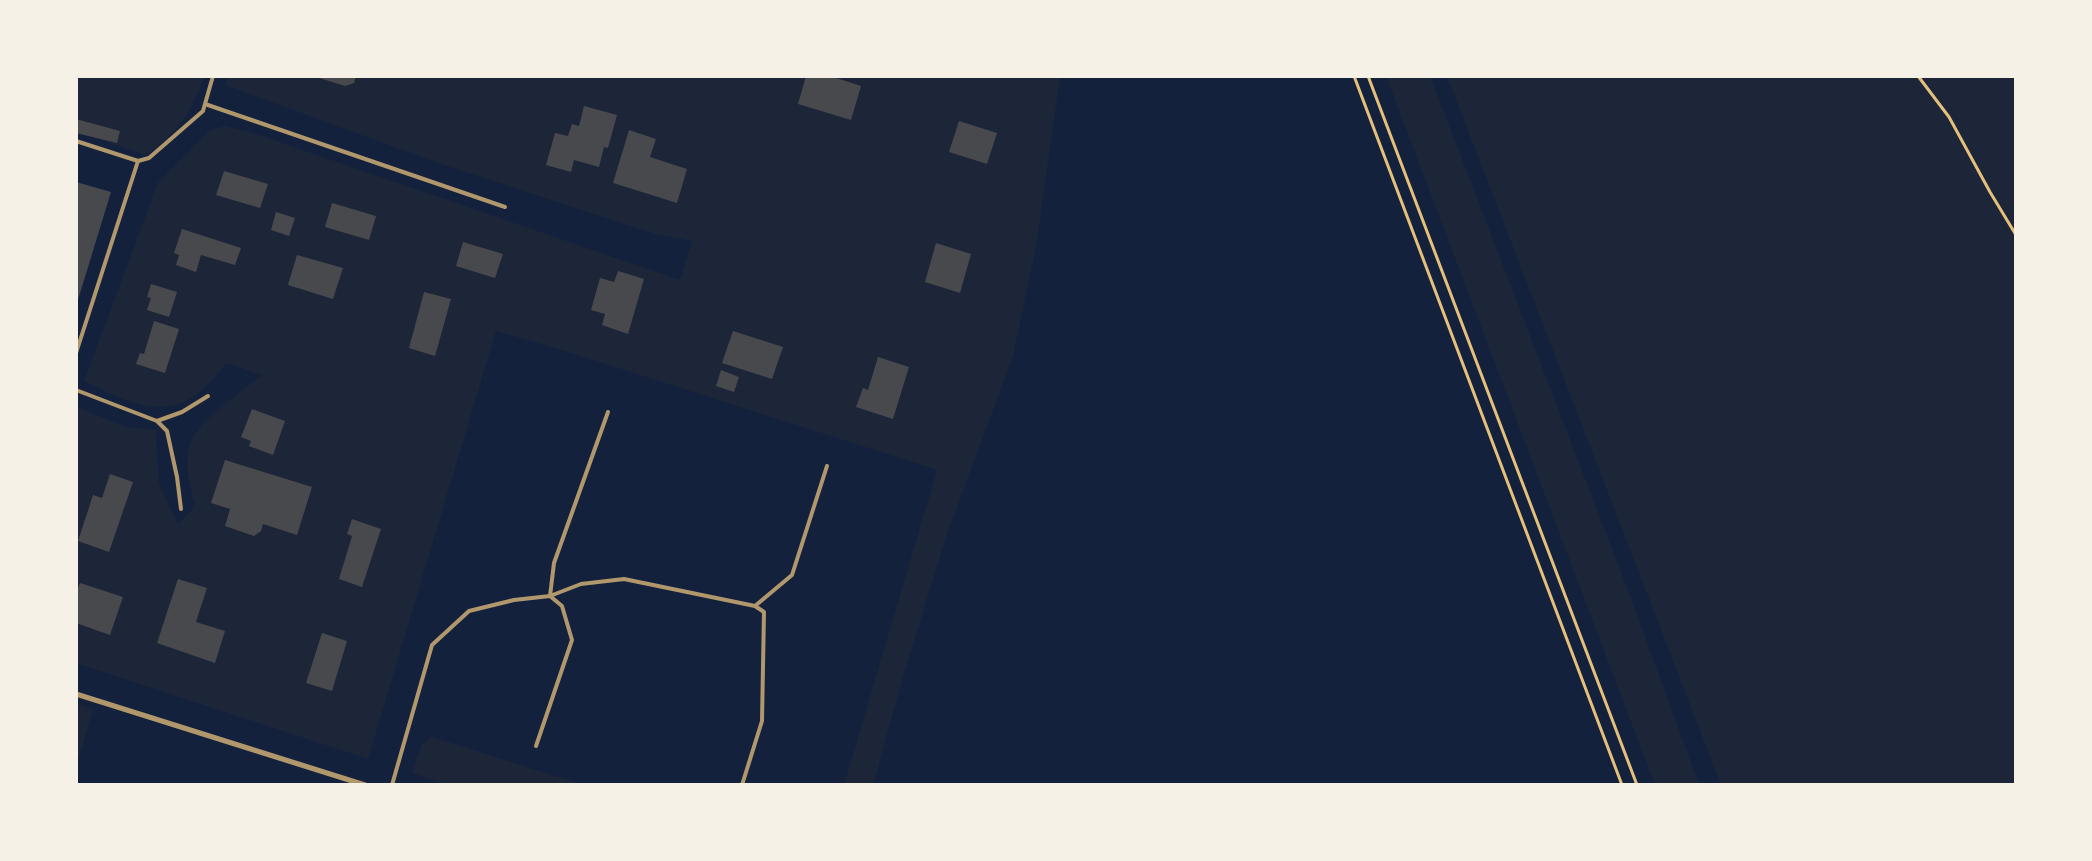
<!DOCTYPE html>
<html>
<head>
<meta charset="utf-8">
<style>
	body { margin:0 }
	#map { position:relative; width:2092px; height:861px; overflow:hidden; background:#14213d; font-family:"Sofia Sans Condensed",sans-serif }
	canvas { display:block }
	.frame { position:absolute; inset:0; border:78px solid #f6f1e7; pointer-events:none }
</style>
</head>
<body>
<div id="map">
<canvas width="2092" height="861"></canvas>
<div class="frame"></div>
</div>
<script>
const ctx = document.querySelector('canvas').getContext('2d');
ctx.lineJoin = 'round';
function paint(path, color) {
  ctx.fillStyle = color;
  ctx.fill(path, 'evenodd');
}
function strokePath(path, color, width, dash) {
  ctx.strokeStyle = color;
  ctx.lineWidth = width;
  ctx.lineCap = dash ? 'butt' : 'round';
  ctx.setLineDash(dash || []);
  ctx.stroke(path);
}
const green = new Path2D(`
	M76,76H204C191,112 178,135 145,155L76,131Z
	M228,76H1060L1037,241L1013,356L947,534L902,680L873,785H844L937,470L562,350L496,331L368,759L76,663V407L127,427L156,430L159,484L178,524L196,505C189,488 182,454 193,437C209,412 239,394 262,375L226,363C181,426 145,411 84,381L158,183L210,130L224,126L253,133L680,280L692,241L655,234L438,163L225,85Z
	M1386,76H1430L1629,593L1699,785H1655Z
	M1447,76H2016V785H1721Z
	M76,704L93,709L76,768Z
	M432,737L584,785H447L412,773L421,746Z`);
const building = new Path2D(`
	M313,76H356L354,83L345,86Z
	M806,76H830L861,86L851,120L798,104Z
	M584,106L617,115L608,148L604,147L599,167L574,160L571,172L546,165L555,133L568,136L572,124L579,126Z
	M76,119L120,131L117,143L76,133Z
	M959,121L997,133L987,164L949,152Z
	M629,130L656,139L650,157L687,169L677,203L613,183Z
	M224,171L268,184L260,208L216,195Z
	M76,182L111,192L77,303H76Z
	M332,203L376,216L369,240L325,227Z
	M276,212L295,218L289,236L271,230Z
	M182,229L241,248L235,265L201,255L196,272L176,265L179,255L174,253Z
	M463,242L503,254L495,278L456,266Z
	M936,243L971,254L960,293L925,282Z
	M297,255L343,268L333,299L288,285Z
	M618,271L644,279L628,334L602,325L605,314L591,310L600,278L614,282Z
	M151,284L177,292L169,317L147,310L151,298L147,297Z
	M424,292L451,299L435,356L409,348Z
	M154,321L179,329L165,373L136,364L140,353L144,354Z
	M733,331L783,347L772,379L722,363Z
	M878,357L909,367L893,419L856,407L863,388L868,390Z
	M721,370L739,377L734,392L716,386Z
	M252,409L285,421L273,455L249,446L251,441L241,437Z
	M225,460L312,487L297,535L263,524L261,531L254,536L225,526L230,509L211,503Z
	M110,474L133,482L109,552L78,541L93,495L102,498Z
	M352,519L381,529L362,587L339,579L352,536L347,534Z
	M178,579L207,588L196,622L225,631L215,663L157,643Z
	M80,583L123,597L110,635L76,623V592Z
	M322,633L347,641L332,691L306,683Z`);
const path = new Path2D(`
	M1354,76L1622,785
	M1368,76L1637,785
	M1918,76L1949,117L1990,192L2016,235`);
const service = new Path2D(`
	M205,104L505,207
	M76,141L138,161L149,158L203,111L213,76
	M76,353L138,161
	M76,390L157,421L182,412L208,396
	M157,421L167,431L177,477L181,509
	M755,606L792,575L827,466
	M536,746L572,640L562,606L550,596L554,563L608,412
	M392,785L432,645L469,611L514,600L550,596L581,584L624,579L755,606L764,612L762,721L742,785`);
const minor = new Path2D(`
	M76,694L365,785`);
paint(green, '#1d2539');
paint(building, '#48494c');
strokePath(path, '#e5c07b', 3);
strokePath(service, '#b1986c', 4);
strokePath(minor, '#b1986c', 5);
</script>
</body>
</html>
